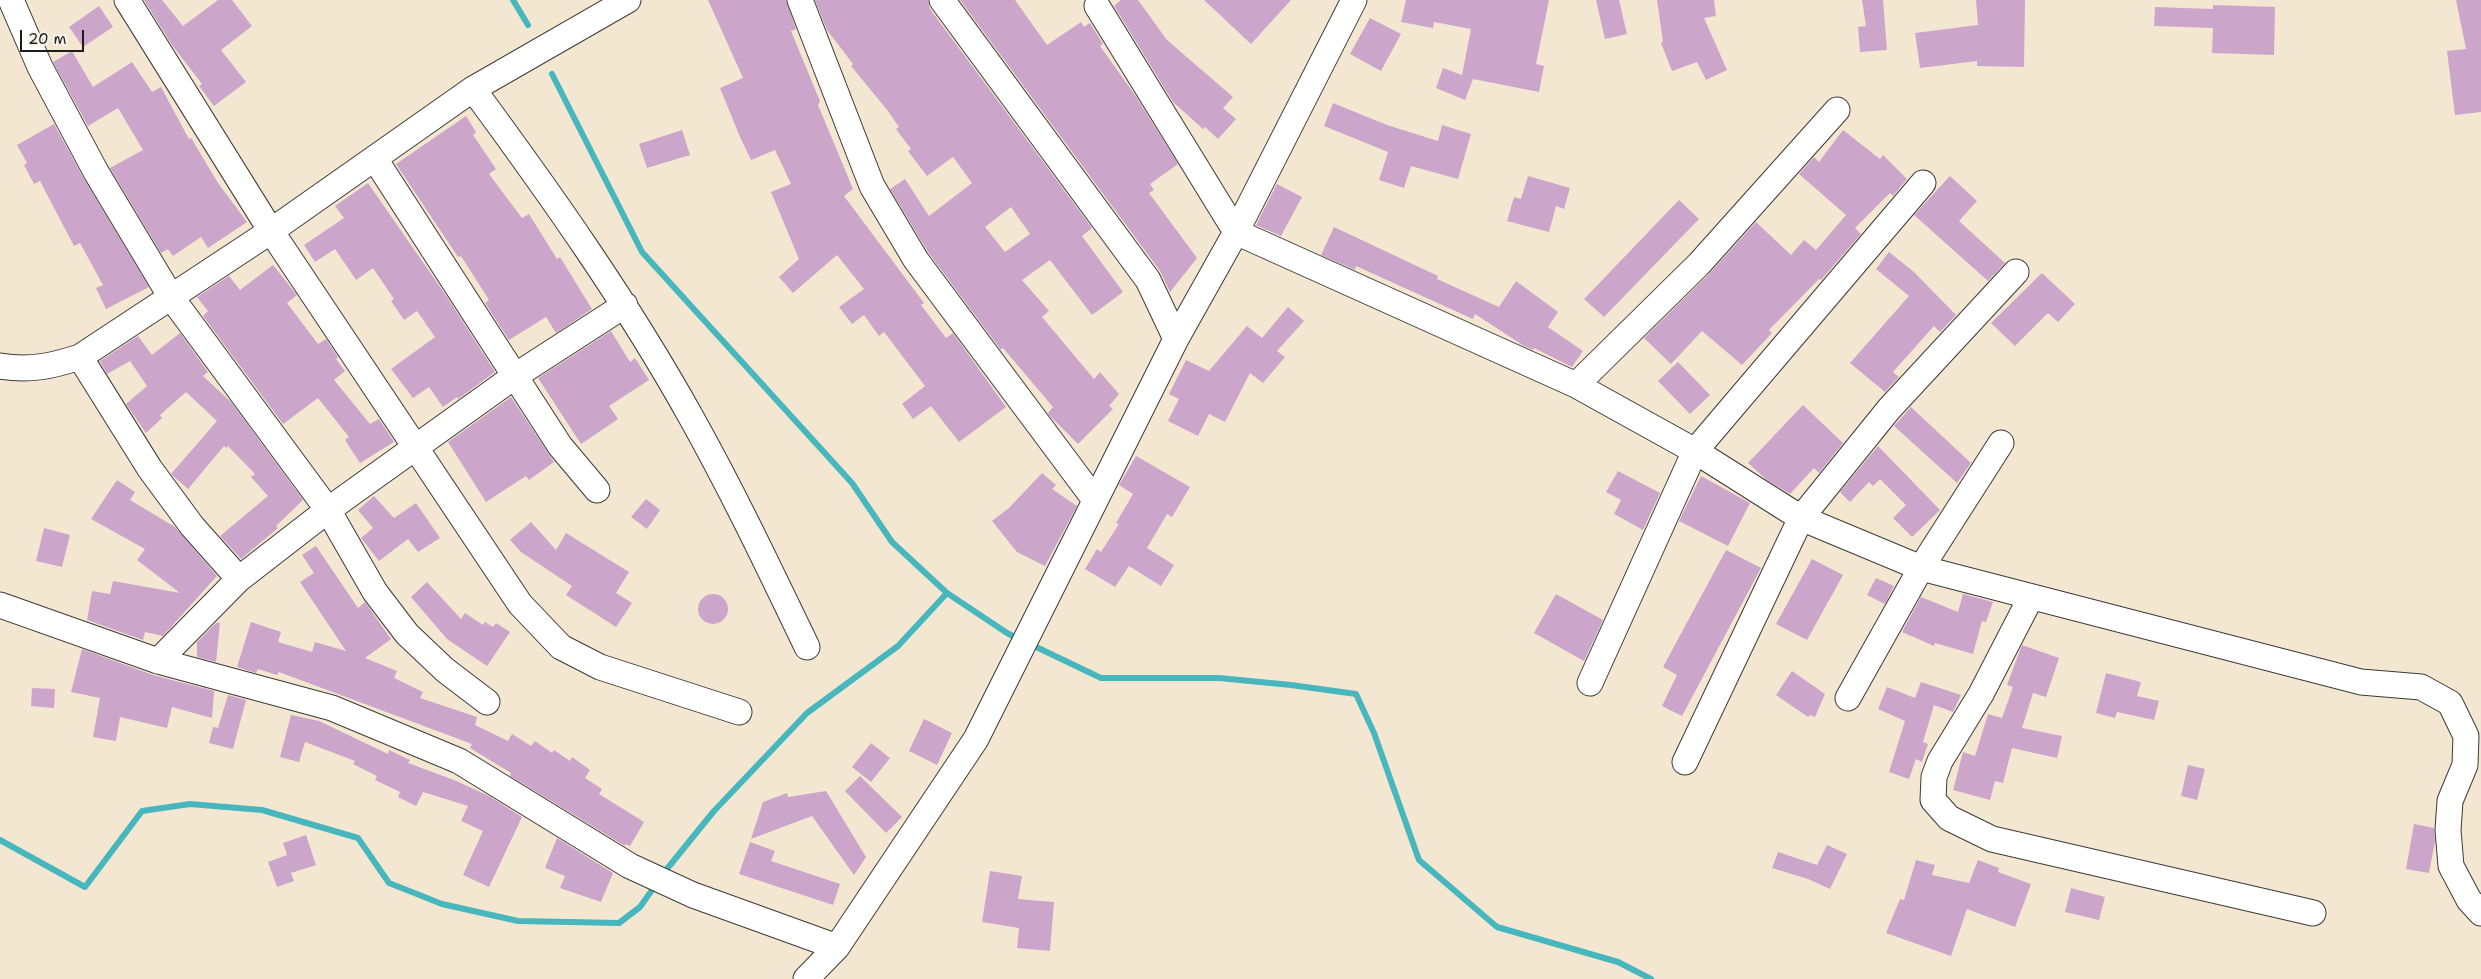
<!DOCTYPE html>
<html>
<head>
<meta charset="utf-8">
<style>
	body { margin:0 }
	#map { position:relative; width:2481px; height:979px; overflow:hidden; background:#f4e7d2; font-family:"Shantell Sans",sans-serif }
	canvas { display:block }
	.scale { position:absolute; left:20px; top:30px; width:64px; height:22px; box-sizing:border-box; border:2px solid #1c1c1c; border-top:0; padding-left:6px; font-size:15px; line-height:18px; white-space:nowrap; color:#1c1c1c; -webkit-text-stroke:4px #f7f3e8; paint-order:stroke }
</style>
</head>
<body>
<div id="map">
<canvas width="2481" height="979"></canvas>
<div class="scale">20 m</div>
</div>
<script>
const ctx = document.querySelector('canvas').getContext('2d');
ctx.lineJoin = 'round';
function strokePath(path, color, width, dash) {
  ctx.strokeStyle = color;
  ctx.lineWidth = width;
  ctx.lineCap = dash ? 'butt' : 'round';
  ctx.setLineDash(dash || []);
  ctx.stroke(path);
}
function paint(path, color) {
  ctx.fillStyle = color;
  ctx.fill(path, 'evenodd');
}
const stream = new Path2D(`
	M513,0L528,25
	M552,74L642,252L852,483L892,542L947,593L1007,633L1021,640
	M1030,644L1101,678H1219L1291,685L1356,694L1374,733L1419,860L1497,927L1618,962L1651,979
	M0,840L85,887L142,811L190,804L262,810L358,838L389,883L442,904L518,921L619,923L640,907L657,883
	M662,875L714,811L807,713L898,646L947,593`);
const building = new Path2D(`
	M144,0H162L183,26L218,0H232L252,26L221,50L246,82L214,106L199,86L202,84L172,45Z
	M708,0H786L796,29L791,31L820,101L818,105L853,189L844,196L924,303L921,305L946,338L953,333L1006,407L959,442L931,406L913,419L902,404L925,386L884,332L879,336L864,315L852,324L839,307L864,289L837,255L793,293L779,277L799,259L771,192L791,184L775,150L751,160L740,137L720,88L743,78Z
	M815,0H928L930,9L1092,228L1082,236L1123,292L1092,315L1050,260L1022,280L1049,311L1042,317L1094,379L1100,372L1119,394L1109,406L1113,409L1078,444L1049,415L1048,413L1053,407L1003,348L1001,350L928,252L890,189L905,179L929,216L972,183L953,157L927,176L908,151L911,149L896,129L899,127L888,111L851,66L853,64L827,30ZM1011,207L1030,234L1005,252L985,227Z
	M960,0H1015L1047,45L1081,22L1084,27L1090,23L1103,44L1100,46L1135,95L1178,164L1150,184L1154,190L1149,193L1197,258L1170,292L1160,271Z
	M1121,0H1138L1167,40L1233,97L1223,108L1236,119L1218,139L1205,127L1203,129L1173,102L1114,6Z
	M1204,0H1291L1251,44Z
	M1406,0H1549L1536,64L1544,66L1539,92L1473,79L1465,100L1436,88L1443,68L1462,75L1471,29L1434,22L1433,28L1401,22Z
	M1596,0H1619L1627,34L1605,39Z
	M1657,0H1714L1716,16L1704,18L1727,70L1706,80L1697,62L1672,71L1661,43L1663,42Z
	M1862,0H1883L1887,50L1860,52L1858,27L1866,26Z
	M1976,0H2025L2024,67L1977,66V61L1920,68L1915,33L1978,25Z
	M2456,0H2481V112L2455,115L2447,51L2466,49Z
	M2213,5L2275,7L2274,55L2212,53L2213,28L2154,26L2155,7L2213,9Z
	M99,6L113,27L83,47L69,27Z
	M1370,18L1401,34L1381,71L1350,54Z
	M72,51L93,87L132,62L152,92L161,87L189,139L191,138L218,183L247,222L208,248L201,237L173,256L168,249L161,253L110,168L143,150L118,108L88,126L53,62Z
	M1333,103L1387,125L1438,141L1442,125L1471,134L1458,179L1411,166L1404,188L1379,180L1388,152L1324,126Z
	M466,116L476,132L473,135L496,169L489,174L522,218L529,214L557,259L560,257L592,309L556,333L546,317L509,340L485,303L489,300L461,256L458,257L396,164Z
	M54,124L84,179L149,287L106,309L96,288L103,285L80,243L74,246L40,181L34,184L24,165L27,163L17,145Z
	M682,130L690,155L647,168L639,144Z
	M1843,130L1880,159L1883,155L1907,179L1893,196L1890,193L1855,228L1861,234L1821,280L1819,279L1769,330L1772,333L1742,365L1702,331L1671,364L1644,338L1709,274L1756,222L1791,255L1804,240L1816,250L1846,215L1799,174L1814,157L1819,162Z
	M1528,176L1570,188L1564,209L1556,206L1549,232L1507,221L1514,197L1521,199Z
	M1950,176L1977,201L1959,221L2005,263L1988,281L1914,215Z
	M368,183L447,297L495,372L458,399L457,397L443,407L429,387L413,398L391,369L435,337L417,311L404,320L391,301L394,299L373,268L356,280L335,249L315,262L304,245L344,218L335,206Z
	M1277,184L1302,197L1281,236L1256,225Z
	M1679,200L1699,219L1604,317L1584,299Z
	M1334,227L1438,276L1437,279L1499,307L1516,281L1558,312L1548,327L1583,351L1572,367L1534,348L1533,350L1524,346L1475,314L1473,319L1356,266L1355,270L1321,255Z
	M1889,252L1914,272L1956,315L1940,332L1934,326L1893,372L1899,377L1885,392L1850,363L1909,296L1876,269Z
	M273,265L297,295L287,303L318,344L326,339L338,357L336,359L345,371L334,380L370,424L379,419L394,442L360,463L345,440L349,437L318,398L283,424L203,316L208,311L197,297L229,276L240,290Z
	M2042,273L2075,304L2058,322L2048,313L2015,346L1991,323Z
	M1288,307L1304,321L1277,351L1285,357L1263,383L1250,373L1225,422L1209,414L1198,436L1168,421L1179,399L1169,394L1186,360L1209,371L1247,326L1262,338Z
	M611,331L630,362L635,358L649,380L609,406L618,419L581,444L538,378Z
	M180,333L208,372L203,376L231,402L303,500L276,526L278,528L241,559L220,536L268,496L251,477L255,474L228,446L226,448L224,446L188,489L171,474L217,421L186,392L160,415L162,418L146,433L126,404L147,386L130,361L107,374L100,361L138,336L152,355Z
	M1678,362L1710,395L1690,414L1658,381Z
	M511,397L554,462L529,480L526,476L486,502L448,442Z
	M1803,405L1843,443L1819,473L1814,468L1790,494L1767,480L1748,463Z
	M1911,407L1971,463L1957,483L1894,426Z
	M1878,446L1940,510L1912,537L1893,518L1906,505L1880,479L1873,486L1869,482L1850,502L1840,492Z
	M1136,456L1190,487L1172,517L1167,514L1147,548L1174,565L1161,586L1129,566L1115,587L1085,569L1097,549L1101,552L1119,524L1116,523L1133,494L1119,485Z
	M1618,471L1660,493L1643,530L1614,514L1621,500L1606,492Z
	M1042,473L1056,485L1052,489L1077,506L1045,566L1017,552L992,521L1009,508Z
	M1701,476L1750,503L1728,546L1679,521Z
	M117,480L135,492L130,500L175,527L217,576L163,636L145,632L143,640L87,620L92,591L110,594L113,581L180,593L137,560L145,549L91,519Z
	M374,496L394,518L416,503L440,538L418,552L408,539L379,561L361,538L373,528L358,510Z
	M646,499L660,510L647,529L631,517Z
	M531,522L556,550L566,533L629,572L616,593L632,603L616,627L566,595L572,586L521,552L510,540Z
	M44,528L70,535L62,567L36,561Z
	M316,546L358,608L365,602L391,639L365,658L397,671L394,678L423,692L420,698L477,717L475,725L508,741L512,734L531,746L535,741L552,753L554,750L570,761L572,757L590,770L585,778L602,789L599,794L644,822L630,846L625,844V846L510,776L511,773L470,748L472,744L279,672L277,675L258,669L256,673L237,667L251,622L281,632L278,642L312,652L315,642L346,651L300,582L314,573L302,555Z
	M1726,550L1761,568L1682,716L1662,706L1677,675L1663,667Z
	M1812,559L1843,575L1807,640L1776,624Z
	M1876,578L1894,586L1885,604L1867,595Z
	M427,582L461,619L465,613L483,625L485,622L493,627L496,623L510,632L487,666L447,639L411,597Z
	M1556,594L1603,620L1584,661L1534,633Z
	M1963,594L1993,602L1986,622L1982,621L1973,654L1935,643L1934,646L1902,632L1921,597L1958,612Z
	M698 609a15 15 0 1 1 30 0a15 15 0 1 1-30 0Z
	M216,623H220L216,662L197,657V642Z
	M2022,645L2059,658L2046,697L2033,693L2022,728L2062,736L2057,758L2012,748L2003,783L1995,781L1990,800L1953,790L1963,752L1975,756L1988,714L2002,718L2013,687L2007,685Z
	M82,649L153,675L214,691L212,718L172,707L167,728L120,717L116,741L93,737L100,698L71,692Z
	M1792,671L1825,694L1815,717L1810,715L1808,717L1776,695Z
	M2106,673L2141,682L2137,696L2159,701L2154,720L2117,712L2115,718L2096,713Z
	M1921,682L1961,695L1953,712L1934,705L1923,742L1928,744L1922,762L1916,759L1909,779L1889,772L1905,721L1878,709L1887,687L1915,698Z
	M32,688L55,689L54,708L31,706Z
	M228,695L246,700L233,749L209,743L213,727L218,728Z
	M291,715L319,721L388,754L389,750L410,760L408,763L454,780L489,796L522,817L489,887L463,875L483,831L461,821L468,806L423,792L416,806L398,797L400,792L375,780L377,776L353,764L355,761L305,742L299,762L280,757Z
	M924,719L952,733L937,765L909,751Z
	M871,743L890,758L871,782L852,767Z
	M2188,765L2205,769L2197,800L2181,796Z
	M860,776L902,817L886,833L845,791Z
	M826,791L866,857L854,875L812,816L751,839L763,802L787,793L788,797Z
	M2414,824L2434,828L2435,841L2429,873L2406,869Z
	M306,835L316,865L291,873L294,881L277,887L268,862L287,855L283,843Z
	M557,838L613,873L601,902L560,888L565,876L545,868Z
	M750,842L775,851L771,861L840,884L833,905L739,874Z
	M1827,845L1847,854L1830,889L1808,879L1772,868L1778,852L1817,865Z
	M1916,860L1935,865L1932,875L1969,883L1978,860L1999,868L1998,872L2031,884L2015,927L1967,909L1951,956L1886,933L1900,899L1904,900Z
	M990,871L1022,876L1018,899L1054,902L1050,951L1017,948L1019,928L982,922Z
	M2071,888L2105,897L2099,920L2065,912Z`);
const minor = new Path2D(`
	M11,0L40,67L96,172L171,297L328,510L375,592L407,634L445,670L487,702
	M127,0L271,231L520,604L561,647L600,667L739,712
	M800,0L872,186L916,260L1095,500
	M942,0L1148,280L1176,339
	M1097,6L1236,232L1576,385L1695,451L1801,518L1921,568L2361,682L2421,687L2450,703L2466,736L2465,765L2450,801L2448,830L2451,866L2469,900L2481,913
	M473,89C551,195 627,302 691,417C733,492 770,570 807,647
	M375,159L560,446L597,490
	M80,357L150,469L192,526L239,579
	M0,366C30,371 52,366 80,357L271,231L473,89L628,0
	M1576,385L1699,264L1837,110
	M2031,597L1981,694L1940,761L1934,777L1933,800L1949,818L1992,839L2313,913
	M0,605L158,661L332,708L459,761L630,866L693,895L837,947
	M158,661L239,579L328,510L515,376L625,305
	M1590,683L1695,451L1923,183
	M1848,698L1921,568L2001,443
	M1685,762L1801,518L1889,409L2016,272
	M806,979L837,947L976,739L1176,339L1236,232L1354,0`);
strokePath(stream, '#47b7bd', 6);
paint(building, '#cca5cb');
strokePath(minor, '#3c3a37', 27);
strokePath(minor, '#fff', 25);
</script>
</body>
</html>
